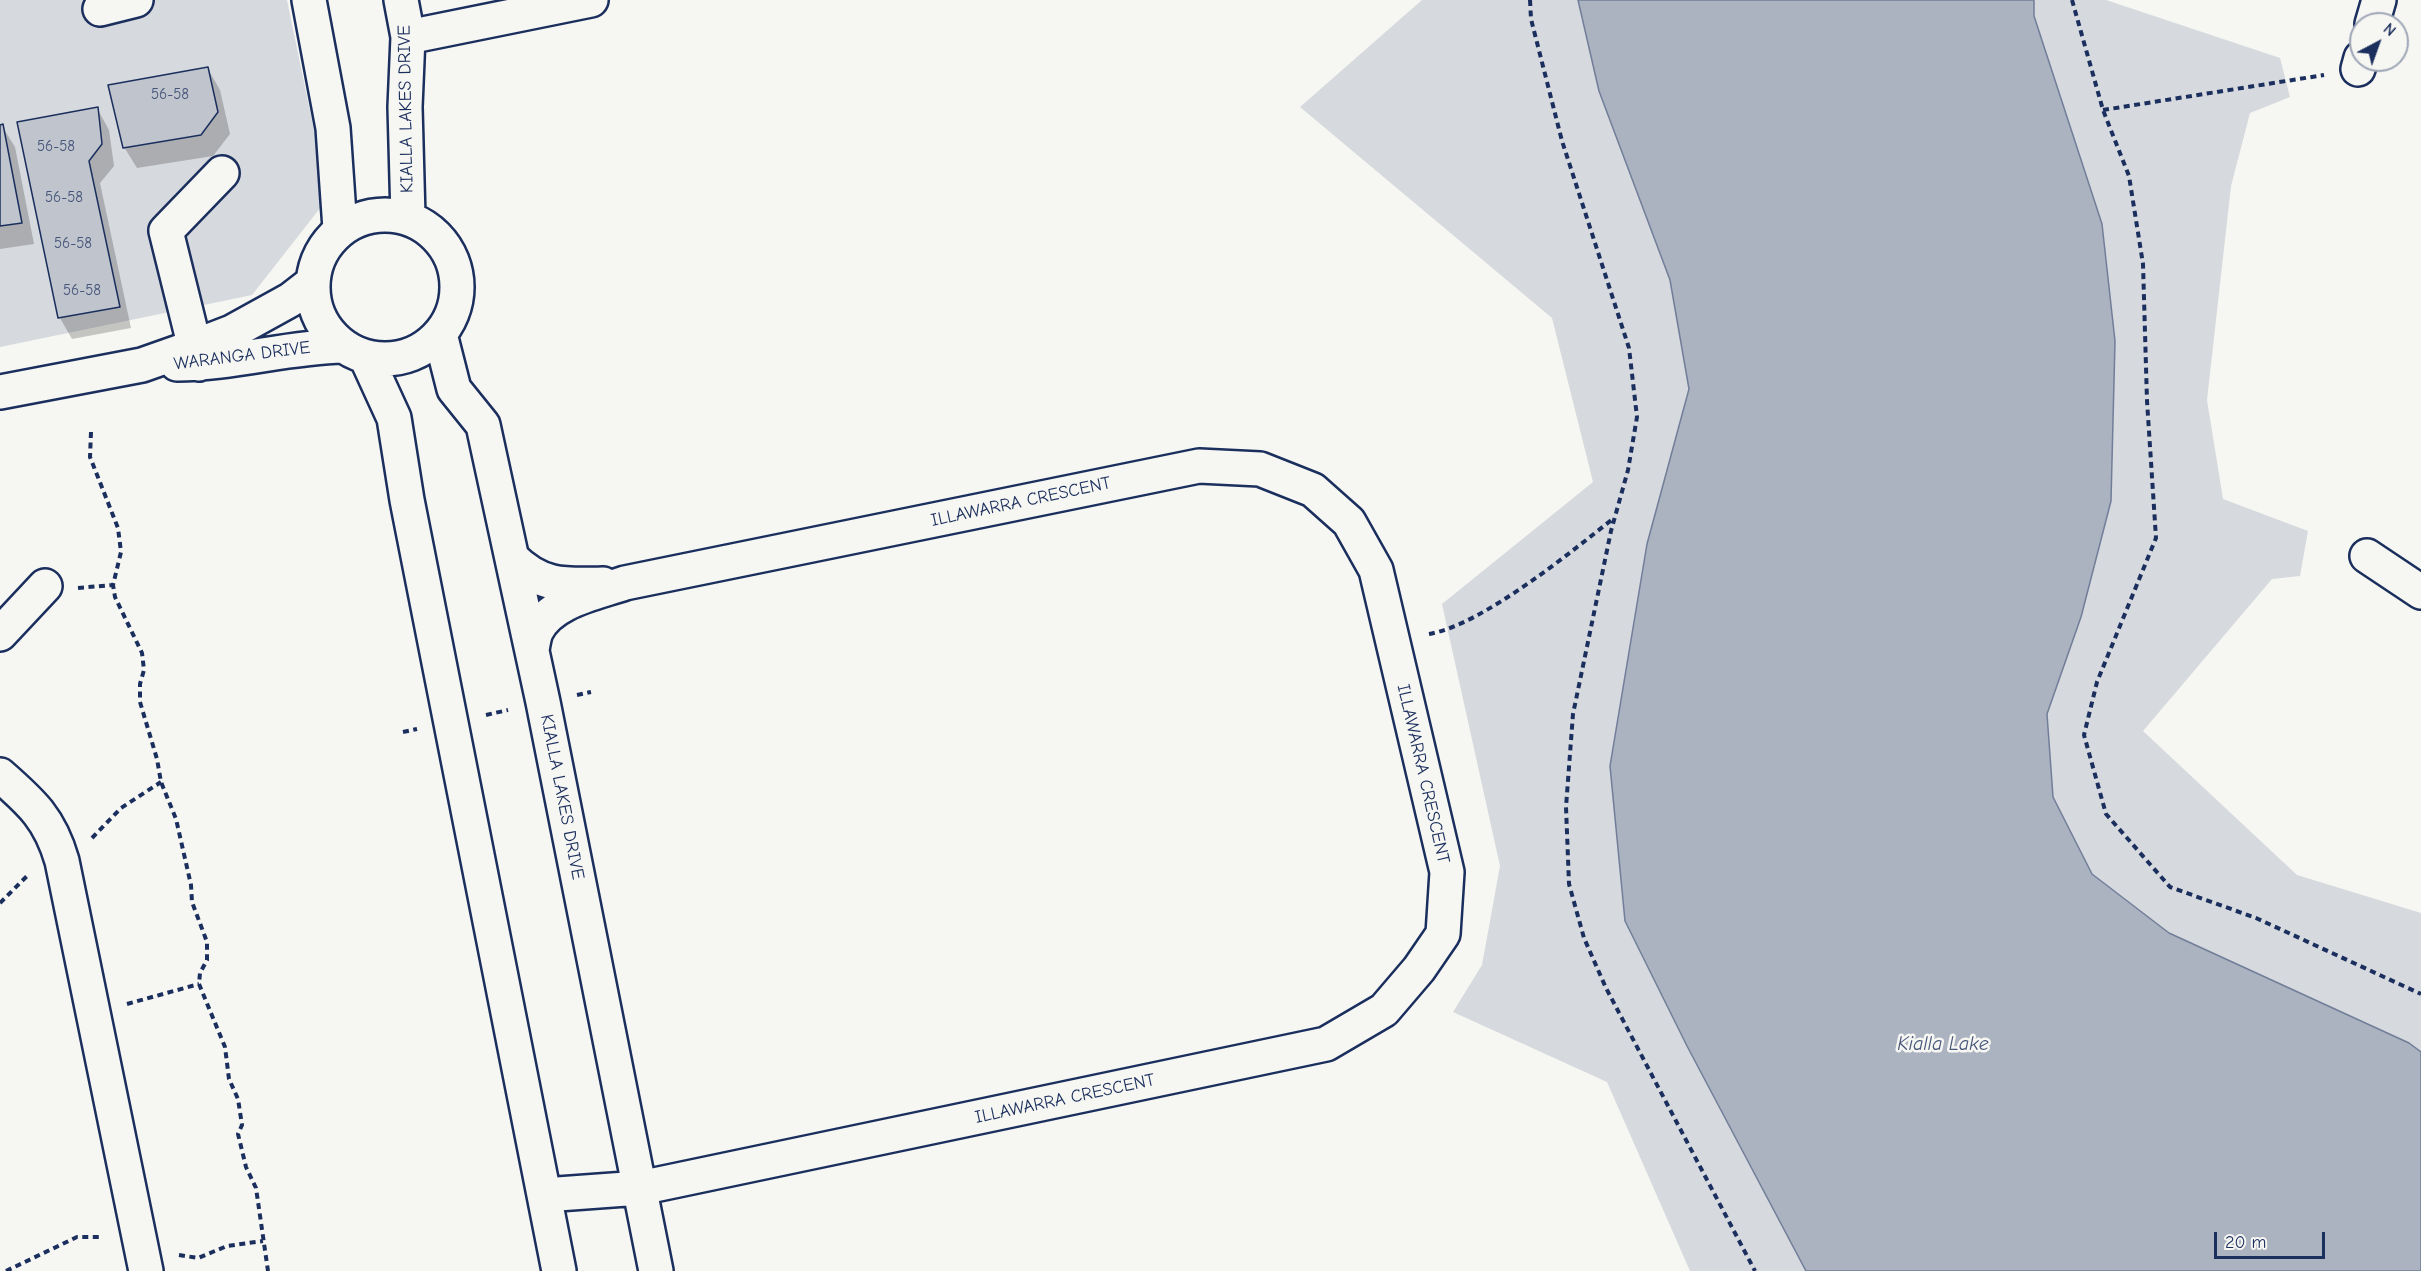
<!DOCTYPE html>
<html>
<head>
<meta charset="utf-8">
<style>
	body { margin:0 }
	#map { position:relative; width:2421px; height:1271px; overflow:hidden; background:#f6f6f2; font-family:"Comic Neue",sans-serif }
	canvas { display:block }
	.north { position:absolute; left:2349px; top:12px; width:60px; height:60px; box-sizing:border-box; background:#f6f6f2; border:2px solid #9ea6b7; border-radius:50%; rotate:41deg; font-size:16px; font-weight:700; line-height:24px; text-align:center; color:#1b2f5e }
	.north::after { content:''; display:block; margin:auto; width:21px; height:27px; background:#1b2f5e; clip-path:polygon(50% 0,100% 100%,50% 72%,0 100%) }
	.scale { position:absolute; left:2214px; top:1232px; width:111px; height:27px; box-sizing:border-box; border:3px solid #1b2f5e; border-top:0; padding-left:8px; font-size:18px; line-height:21px; white-space:nowrap; color:#1b2f5e; -webkit-text-stroke:4px #f6f6f2; paint-order:stroke }
</style>
</head>
<body>
<div id="map">
<canvas width="2421" height="1271"></canvas>
<div class="north">N</div>
<div class="scale">20 m</div>
</div>
<script>
const ctx = document.querySelector('canvas').getContext('2d');
ctx.lineJoin = 'round';
function paint(path, color) {
  ctx.fillStyle = color;
  ctx.fill(path, 'evenodd');
}
function strokePath(path, color, width, dash) {
  ctx.strokeStyle = color;
  ctx.lineWidth = width;
  ctx.lineCap = dash ? 'butt' : 'round';
  ctx.setLineDash(dash || []);
  ctx.stroke(path);
}
function write(font, color, halo, rows, align = 'center') {
  ctx.font = font + ' "Comic Neue",sans-serif';
  ctx.lineWidth = 5;
  ctx.setLineDash([]);
  ctx.textBaseline = 'middle';
  ctx.strokeStyle = halo;
  ctx.fillStyle = color;
  for (const [text, x, y, turn = 0] of rows) {
    ctx.save();
    ctx.translate(x, y);
    ctx.rotate((+turn || 0) * Math.PI / 180);
    ctx.textAlign = isNaN(turn) ? turn : align;
    if (halo) ctx.strokeText(text, 0, 0);
    ctx.fillText(text, 0, 0);
    ctx.restore();
  }
}
const green = new Path2D(`
	M0,0H287L328,198L252,295L0,347Z
	M1422,0H2106L2280,58L2290,97L2250,113L2231,186L2207,400L2223,499L2308,531L2300,576L2272,579L2143,731L2297,875L2421,913V1271H1690L1607,1082L1453,1012L1482,965L1500,866L1442,604L1593,482L1552,318L1300,107Z`);
const water = new Path2D(`
	M1578,0H2034V16L2102,224L2115,341L2111,501L2081,617L2047,714L2053,797L2092,874L2169,933L2409,1043L2421,1052V1271H1806L1687,1046L1625,921L1610,766L1647,544L1689,389L1670,280L1599,91Z`);
const shadow = new Path2D(`
	M208,69L220,90L230,134L213,156L137,168L124,147Z
	M97,108L109,130L114,166L100,183L131,328L72,339L60,318Z
	M0,126H2L15,147L34,244L0,249Z`);
const building = new Path2D(`
	M208,67L218,112L201,135L123,148L108,85Z
	M98,107L102,144L89,161L120,307L58,318L17,122Z
	M3,124L22,223L0,226V125Z`);
const path = new Path2D(`
	M1530,0L1531,19L1562,141L1629,348L1637,417L1628,470L1611,531L1573,714L1566,807L1569,884L1584,938L1606,988L1755,1271
	M2072,0L2103,110L2129,176L2143,264L2147,401L2156,538L2097,682L2084,735L2106,814L2170,887L2256,918L2421,994
	M2103,110L2324,75
	M91,432L90,457L118,528L121,552L113,585L115,597L142,653L144,670L140,684V702L157,759L161,782L176,819L191,885L192,902L207,942V960L200,973L199,984L225,1047L229,1079L238,1099L242,1125L238,1134L246,1167L256,1188L268,1271
	M78,588L113,585
	M1429,634C1482,625 1571,552 1614,518
	M577,695L591,692
	M486,715L508,710
	M403,732L417,729
	M92,838L121,808L161,782
	M0,903L29,874
	M127,1004L199,984
	M179,1255L198,1258L227,1246L263,1241
	M6,1271L77,1237H102`);
const minor = new Path2D(`
	M309,0L333,128L340,229
	M401,0L408,37L405,107L408,217
	M100,9L136,0
	M2372,24L2379,0
	M408,37L591,0
	M2358,69L2361,58
	M313 287a72 72 0 1 1 144 0a72 72 0 1 1-144 0Z
	M440,334L454,389L483,425L543,702L656,1271
	M366,357L394,418L407,500L559,1271
	M177,364C233,364 287,347 343,346
	M199,364L166,231L222,173
	M0,392L142,365L193,347L232,332L290,300L312,283
	M2367,556L2421,592
	M512,558C541,587 564,585 603,584
	M0,634L45,586
	M532,650C533,644 534,637 536,632C550,601 597,593 625,583L1199,466L1260,469L1313,490L1349,522L1376,570L1447,872L1443,934L1419,969L1384,1010L1326,1044L640,1188L544,1195
	M0,775C32,803 50,819 62,861L146,1271`);
const numberNames = [
	["56-58",170,95],
	["56-58",56,147],
	["56-58",64,198],
	["56-58",73,244],
	["56-58",82,291]
];
const streetNames = [
	["KIALLA LAKES DRIVE",406,109,-91],
	["WARANGA DRIVE",242,356,-7],
	["ILLAWARRA CRESCENT",1021,502,-12],
	["ILLAWARRA CRESCENT",1423,774,77],
	["KIALLA LAKES DRIVE",562,797,79],
	["ILLAWARRA CRESCENT",1065,1099,-12]
];
const waterNames = [
	["Kialla Lake",1943,1044]
];
paint(green, '#d6d9dd');
paint(water, '#abb2c0');
strokePath(water, '#717e99', 1.5);
paint(shadow, '#0003');
paint(building, '#c0c4cd');
strokePath(building, '#1b2f5e', 1.5);
strokePath(minor, '#1b2f5e', 38);
strokePath(path, '#1b2f5e', 4, [6, 4.5]);
strokePath(minor, '#f6f6f2', 33);
write('15px', '#44547a', null, numberNames);
write('18px', '#1b2f5e', '#f6f6f2', streetNames);
write('italic 20px', '#46567b', '#f6f6f2', waterNames);
</script>
</body>
</html>
